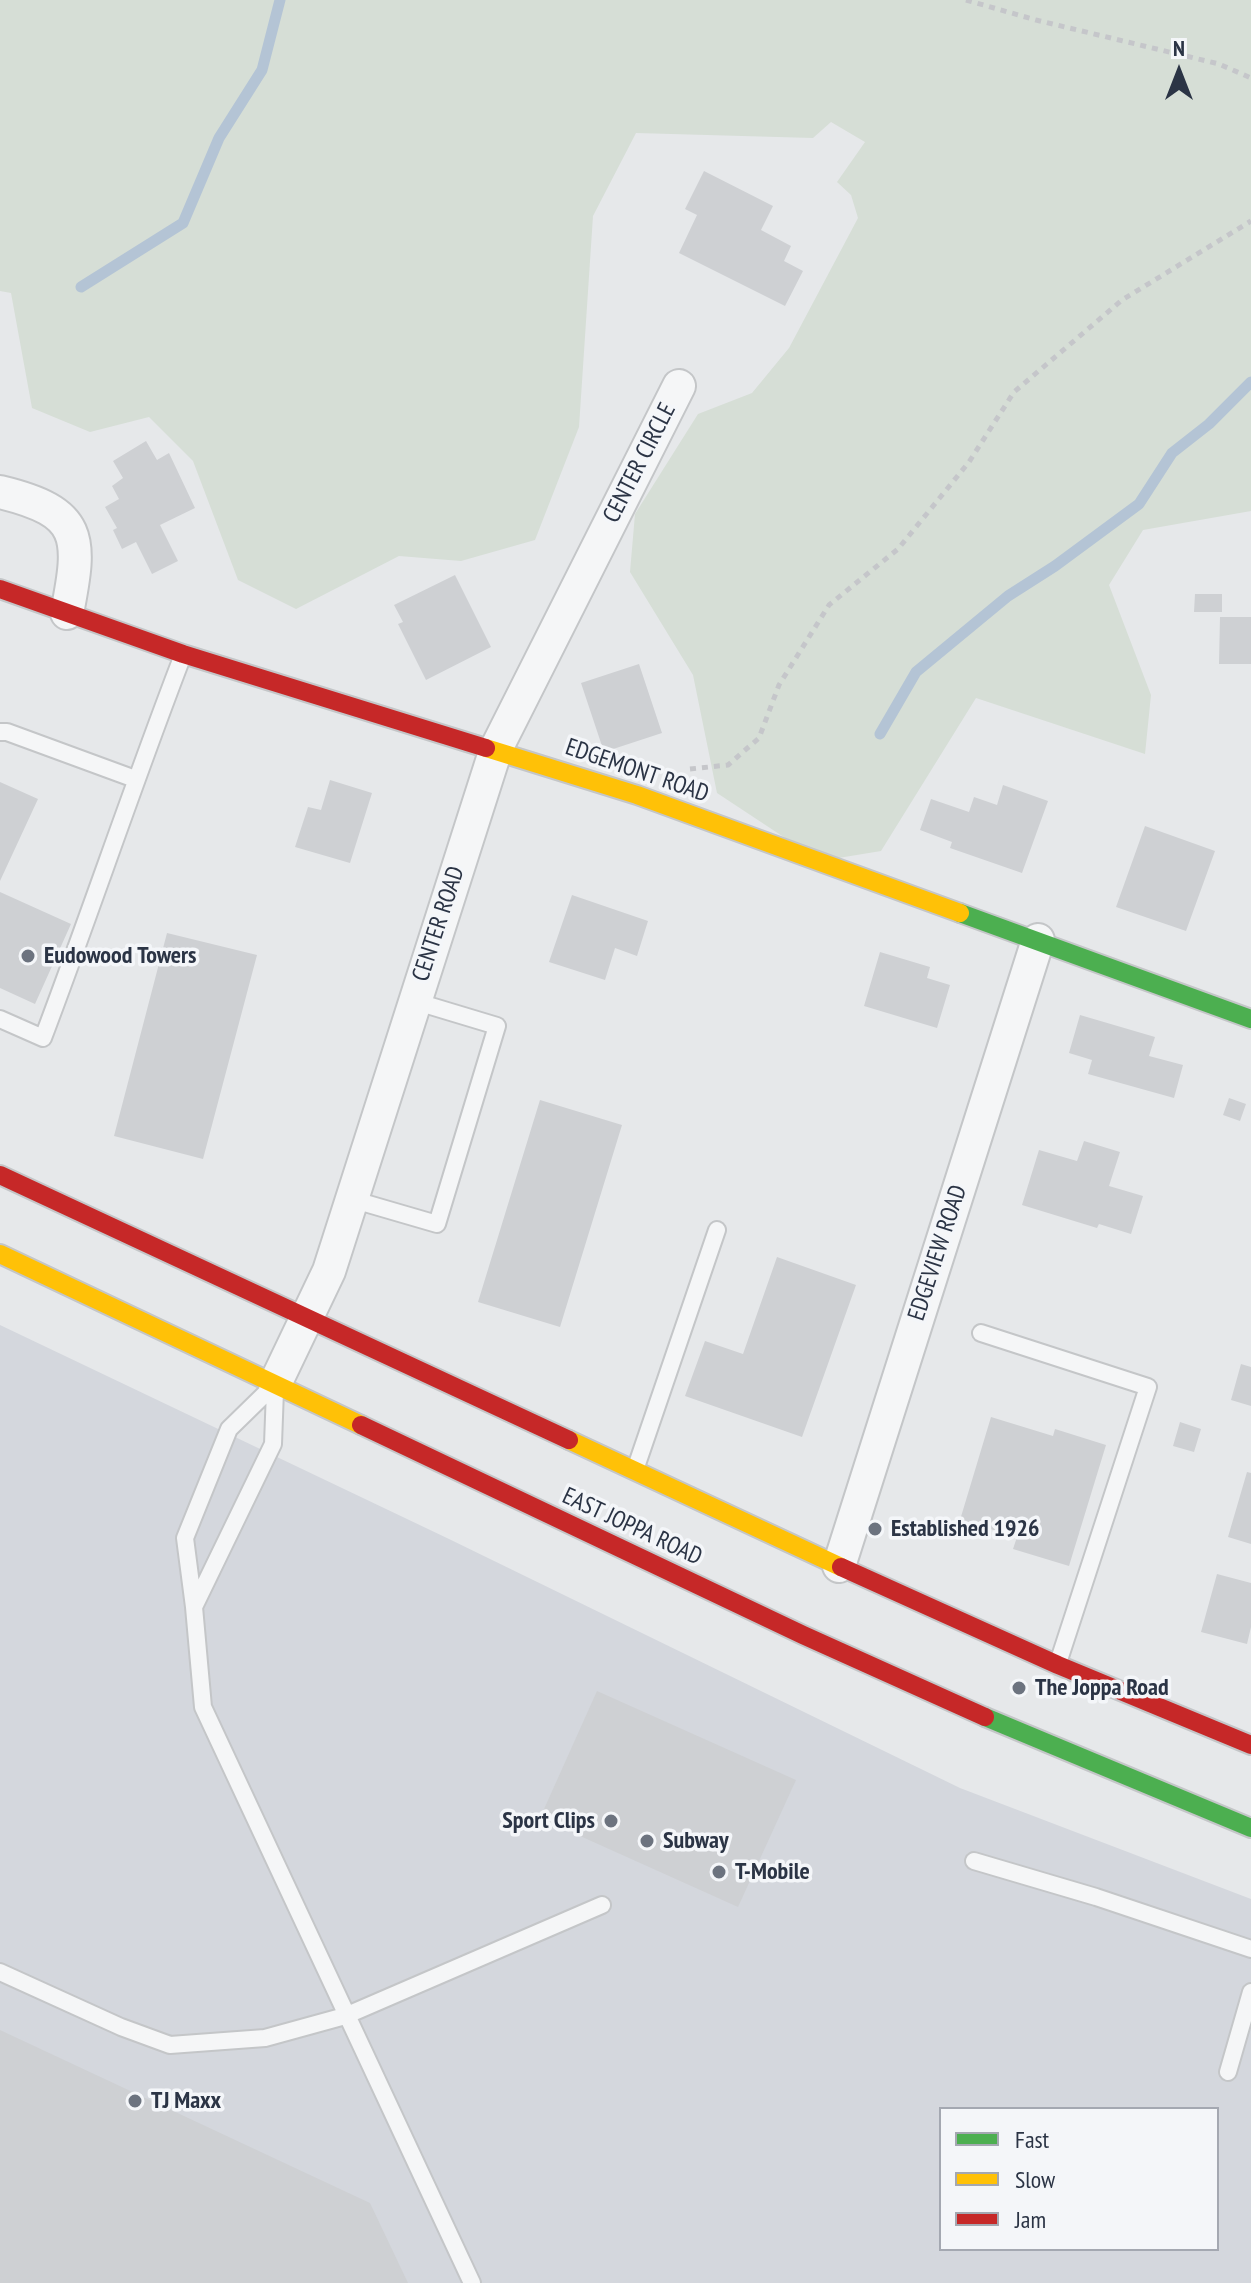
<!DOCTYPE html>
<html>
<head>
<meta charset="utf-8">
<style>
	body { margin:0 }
	#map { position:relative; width:1251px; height:2283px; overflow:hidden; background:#e6e8ea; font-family:"PT Sans Narrow",sans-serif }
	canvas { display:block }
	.legend { position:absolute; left:939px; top:2107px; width:280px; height:144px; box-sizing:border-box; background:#f4f6f9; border:2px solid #a4a8b1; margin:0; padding:10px 14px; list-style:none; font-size:24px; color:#2b3445 }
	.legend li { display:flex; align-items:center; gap:16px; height:40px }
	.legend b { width:40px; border:2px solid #a4a8b1 }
	.north { position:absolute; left:1139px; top:32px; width:80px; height:80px; -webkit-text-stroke:6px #f4f6f9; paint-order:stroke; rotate:0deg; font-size:22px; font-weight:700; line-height:32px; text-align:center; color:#2b3445 }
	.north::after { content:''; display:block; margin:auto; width:28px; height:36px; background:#2b3445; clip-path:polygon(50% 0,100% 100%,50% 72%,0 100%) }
</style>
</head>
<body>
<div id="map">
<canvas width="1251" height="2283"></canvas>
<ul class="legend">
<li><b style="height:10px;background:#4caf50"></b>Fast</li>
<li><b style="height:10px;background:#ffc107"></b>Slow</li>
<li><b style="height:10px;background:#c62828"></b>Jam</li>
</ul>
<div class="north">N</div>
</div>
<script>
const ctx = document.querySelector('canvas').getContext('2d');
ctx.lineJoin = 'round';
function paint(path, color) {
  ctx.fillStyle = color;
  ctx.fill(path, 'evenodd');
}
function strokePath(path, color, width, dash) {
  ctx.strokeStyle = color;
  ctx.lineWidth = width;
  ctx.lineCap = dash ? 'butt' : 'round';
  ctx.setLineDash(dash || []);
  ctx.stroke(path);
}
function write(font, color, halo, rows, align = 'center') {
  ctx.font = font + ' "PT Sans Narrow",sans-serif';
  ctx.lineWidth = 7;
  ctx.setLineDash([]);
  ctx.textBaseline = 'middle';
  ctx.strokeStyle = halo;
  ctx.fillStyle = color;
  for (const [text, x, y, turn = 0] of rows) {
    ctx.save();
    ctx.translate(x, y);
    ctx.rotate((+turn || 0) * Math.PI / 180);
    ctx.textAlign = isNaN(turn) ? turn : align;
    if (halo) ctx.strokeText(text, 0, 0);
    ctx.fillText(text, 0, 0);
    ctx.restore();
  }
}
const built = new Path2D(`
	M0,1325L449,1539L960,1788L1251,1899V2283H0ZM941,2109H1217V2249H941Z`);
const green = new Path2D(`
	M0,0H1251V511L1143,530L1109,585L1151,695L1145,754L976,698L881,851L820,861L717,793L693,675L630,572L635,514L698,414L752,393L789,348L858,218L851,195L837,182L865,142L831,122L813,138L636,133L593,216L579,427L535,540L461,561L399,556L296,609L238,580L193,461L149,417L90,432L32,408L11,293L0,291Z`);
const stream = new Path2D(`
	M81,287L183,223L219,138L262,70L280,0
	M880,734L916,672L1008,596L1055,566L1139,504L1172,453L1209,424L1251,382`);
const building = new Path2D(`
	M704,171L773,206L761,230L791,246L784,261L803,271L785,306L679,253L697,215L685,209Z
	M146,441L157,460L169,453L195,508L160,525L178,561L152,574L136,542L122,549L113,530L117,528L105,507L119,499L112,486L123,478L113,461Z
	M455,575L491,647L426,680L398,624L403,622L394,605Z
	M1195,594H1222V612H1194Z
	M1220,617H1251V664H1219Z
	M639,664L662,733L604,752L581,683Z
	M330,780L372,793L350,863L295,847L308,807L321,810Z
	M0,782L38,799L0,881Z
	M1003,785L1048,801L1022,873L950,848L952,842L920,830L931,799L969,812L974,797L997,805Z
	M1145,826L1215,851L1186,931L1116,907Z
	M0,892L71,924L35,1004L0,988Z
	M572,895L648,921L637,956L615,948L605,980L549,962Z
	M167,933L257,955L203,1159L114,1136Z
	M880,952L930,967L927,978L950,985L937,1028L864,1006Z
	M1080,1015L1155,1037L1149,1056L1183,1065L1174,1098L1088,1074L1092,1060L1069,1053Z
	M1229,1098L1246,1104L1240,1121L1223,1115Z
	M540,1100L622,1125L560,1327L478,1302Z
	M1084,1141L1120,1152L1109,1186L1143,1196L1131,1234L1099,1224L1097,1228L1022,1205L1039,1150L1077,1161Z
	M777,1257L856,1285L802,1437L685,1396L705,1341L743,1354Z
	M1241,1364L1251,1367V1406L1231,1400Z
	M991,1417L1053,1436L1055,1429L1106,1445L1069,1566L1013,1549L1017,1537L960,1520Z
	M1180,1422L1201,1429L1194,1452L1173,1446Z
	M1247,1472L1251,1473V1544L1228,1537Z
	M1217,1574L1251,1583V1627L1247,1644L1201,1632Z
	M597,1691L796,1780L738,1907L540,1818Z
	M0,2030L370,2203L408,2283H0Z`);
const path = new Path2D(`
	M966,0L1036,20L1219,64L1251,78
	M690,769L728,765L759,738L779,685L829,605L898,549L969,462L1014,392L1122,300L1251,221`);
const lane = new Path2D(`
	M0,732H7L135,779
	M0,1019L43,1038C91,911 134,782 183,655
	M351,1199L437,1224L497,1026L414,1001
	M981,1333L1148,1387L1058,1663
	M271,1388L229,1429L185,1538L194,1607L203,1707L472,2283
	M635,1470L717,1230
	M194,1607L273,1444L275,1390
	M974,1861L1096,1897L1251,1949
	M0,1972L121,2027L170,2045L265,2038L345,2016L602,1905
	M1228,2072L1251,1992`);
const street = new Path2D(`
	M0,492C83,512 82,537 67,613
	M275,1384L329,1271L496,749L679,386
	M839,1566L1038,940`);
const fast = new Path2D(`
	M960,913L1251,1019
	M985,1717L1251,1828`);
const slow = new Path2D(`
	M486,748L637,795L960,913
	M0,1254L361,1425
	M569,1440L841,1567`);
const jam = new Path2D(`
	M0,589L183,654L486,748
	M0,1175L569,1440
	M361,1425L803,1635L985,1717
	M841,1567L1058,1665L1251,1745`);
const markers = [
	[28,956,8,"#6c737f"],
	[875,1529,8,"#6c737f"],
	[1019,1688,8,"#6c737f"],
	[611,1821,8,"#6c737f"],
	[647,1841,8,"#6c737f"],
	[719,1872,8,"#6c737f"],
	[135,2101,8,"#6c737f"]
];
const streetNames = [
	["CENTER CIRCLE",640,463,-63],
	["EDGEMONT ROAD",637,771,19],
	["CENTER ROAD",439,924,-72],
	["EDGEVIEW ROAD",938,1253,-72],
	["EAST JOPPA ROAD",632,1527,25]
];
const poiNames = [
	["Eudowood Towers",44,956],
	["Established 1926",891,1529],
	["The Joppa Road",1035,1688],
	["Sport Clips",595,1821,"right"],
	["Subway",663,1841],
	["T-Mobile",735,1872],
	["TJ Maxx",151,2101]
];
paint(built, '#d4d7dd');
paint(green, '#d6ded6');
strokePath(stream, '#b4c4d5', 11);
paint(building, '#ced0d3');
strokePath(lane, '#c4c6c8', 20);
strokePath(street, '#c4c6c8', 36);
strokePath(fast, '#c4c6c8', 22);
strokePath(slow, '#c4c6c8', 22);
strokePath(jam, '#c4c6c8', 22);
strokePath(path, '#c5c6ca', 5, [6, 6]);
strokePath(lane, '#f5f6f7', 16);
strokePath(street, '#f5f6f7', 32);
strokePath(fast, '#4caf50', 18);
strokePath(slow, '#ffc107', 18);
strokePath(jam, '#c62828', 18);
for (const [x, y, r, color] of markers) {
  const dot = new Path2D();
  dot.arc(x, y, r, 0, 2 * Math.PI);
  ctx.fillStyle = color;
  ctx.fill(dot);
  strokePath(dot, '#f4f6f9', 3);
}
write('24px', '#2b3445', '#f4f6f9', streetNames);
write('bold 24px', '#2b3445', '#f4f6f9', poiNames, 'left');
</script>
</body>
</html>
